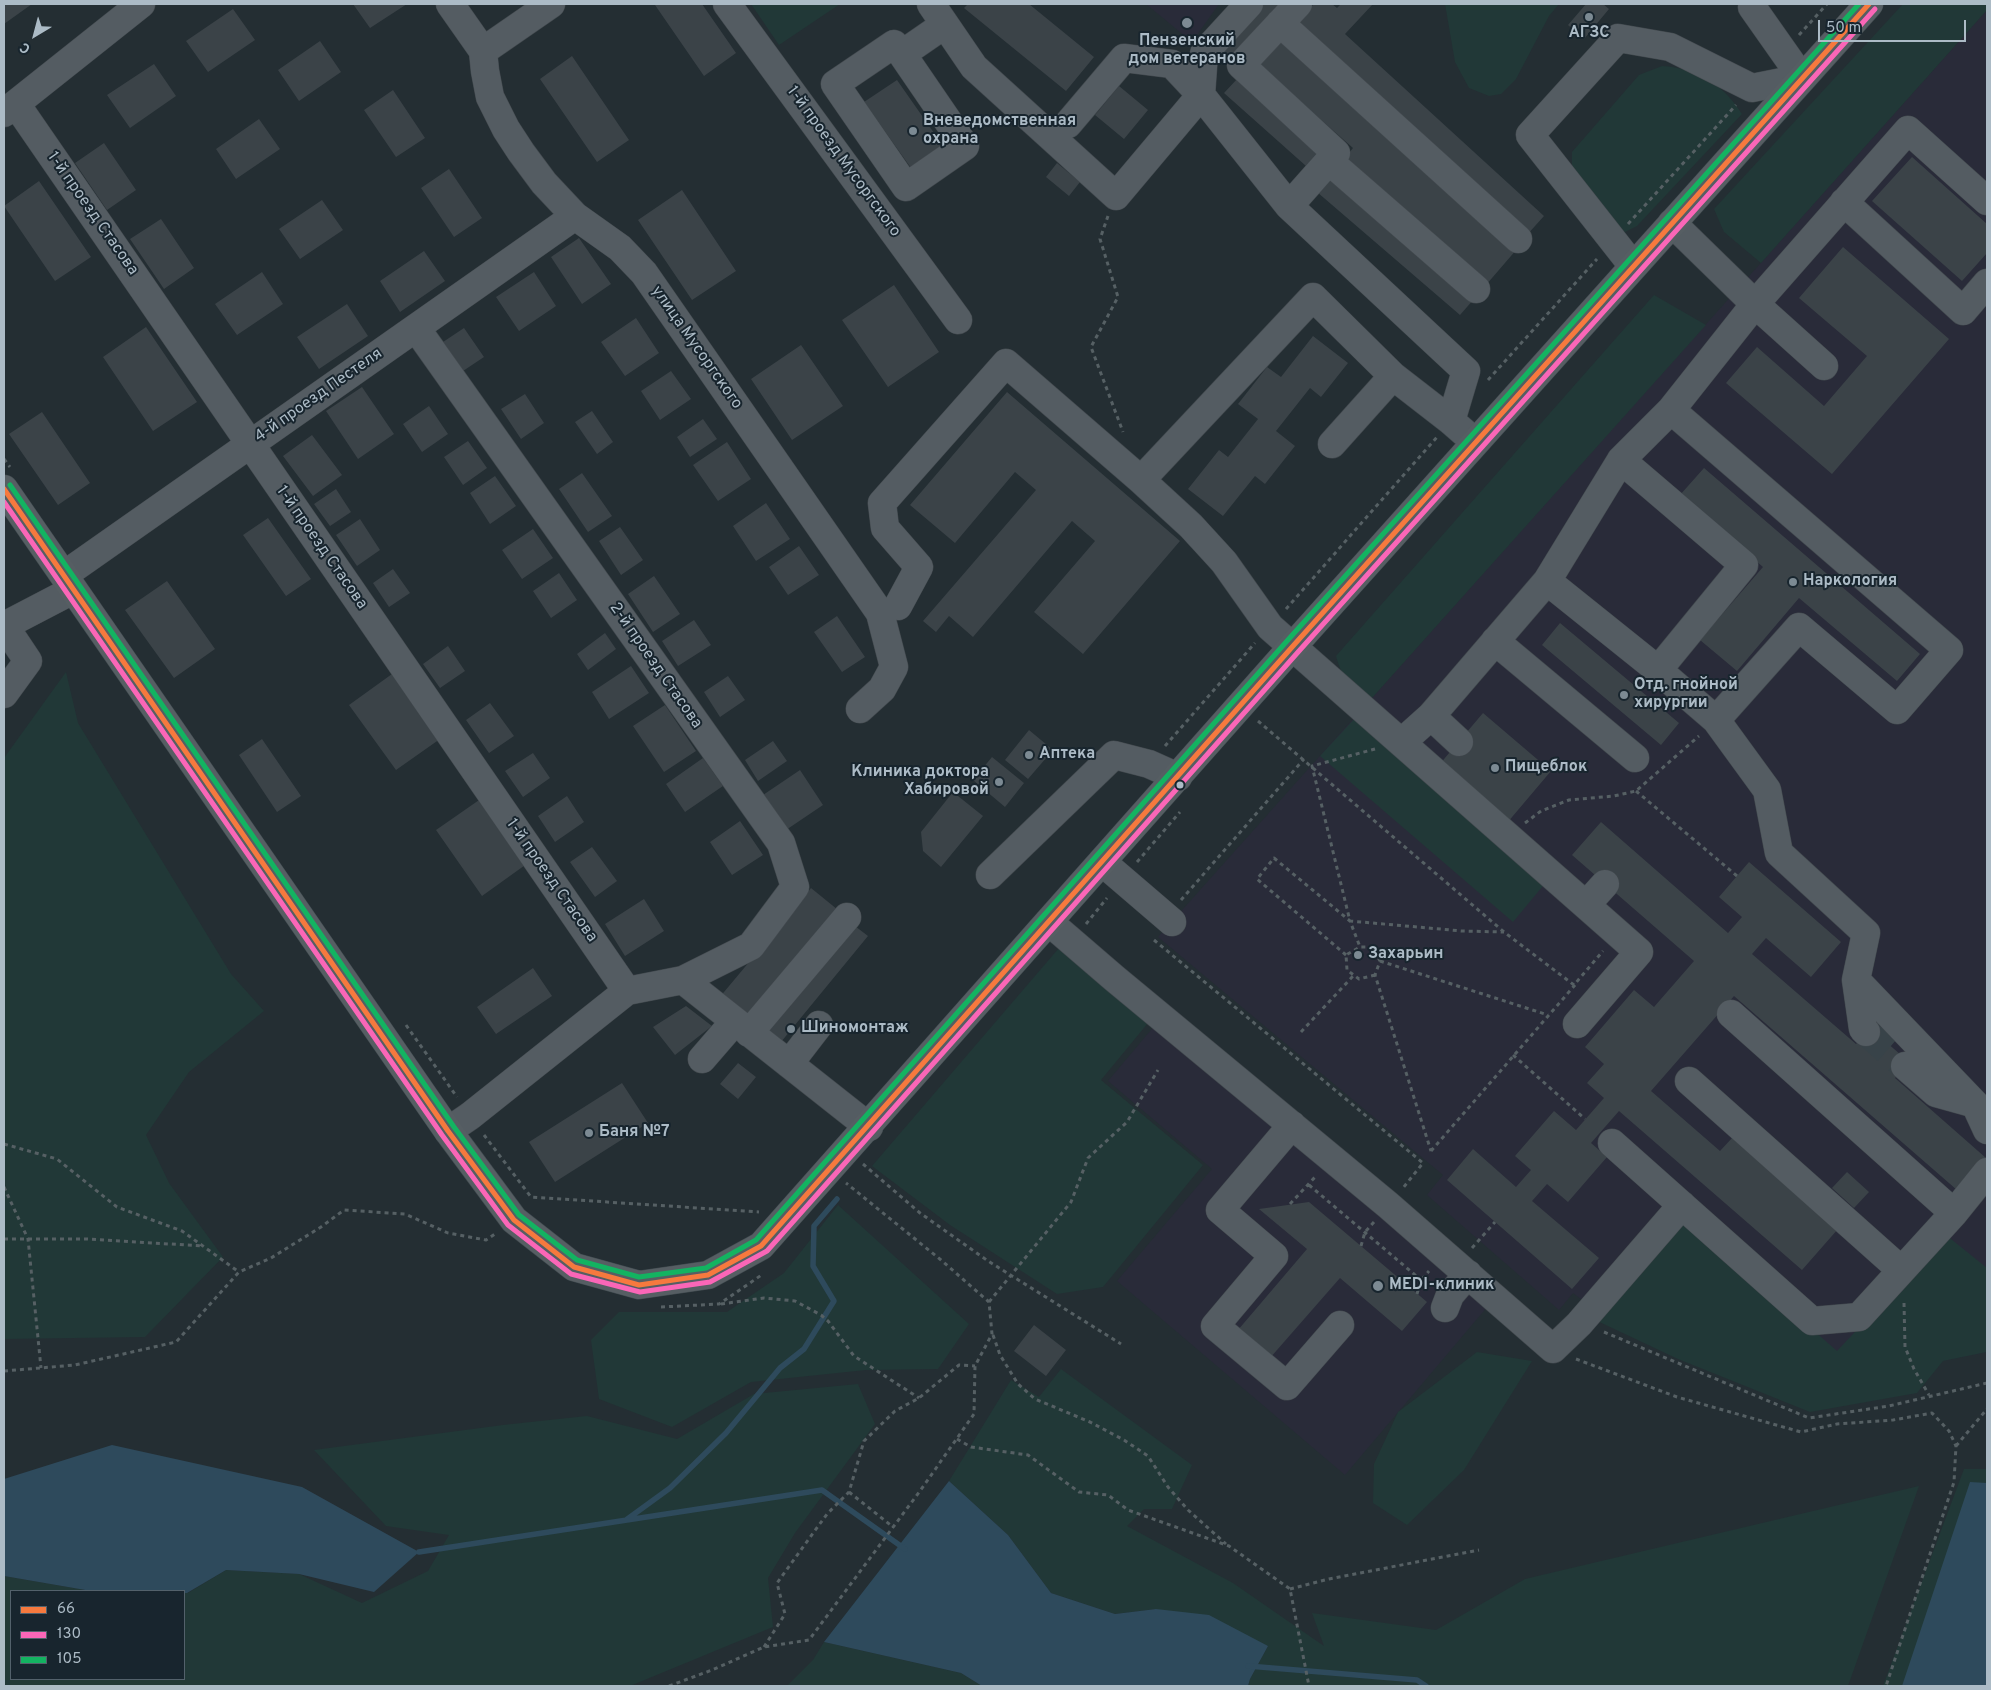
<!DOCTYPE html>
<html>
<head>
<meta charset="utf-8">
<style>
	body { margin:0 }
	#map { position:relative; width:1991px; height:1690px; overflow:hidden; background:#242e33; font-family:Overpass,sans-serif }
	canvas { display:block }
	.frame { position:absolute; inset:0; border:5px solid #acbbc6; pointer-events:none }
	.legend { position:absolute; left:10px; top:1590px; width:175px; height:90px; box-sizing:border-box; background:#18252e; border:1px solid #53616b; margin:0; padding:6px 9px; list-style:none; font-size:15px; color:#acbbc6 }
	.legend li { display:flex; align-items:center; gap:10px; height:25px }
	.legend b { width:25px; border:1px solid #53616b }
	.north { position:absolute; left:10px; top:10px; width:50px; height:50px; -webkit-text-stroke:4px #18252e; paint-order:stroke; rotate:217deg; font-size:14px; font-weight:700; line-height:20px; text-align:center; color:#acbbc6 }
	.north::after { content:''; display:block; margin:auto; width:18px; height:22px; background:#acbbc6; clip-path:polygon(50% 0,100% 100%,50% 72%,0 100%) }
	.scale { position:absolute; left:1818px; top:20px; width:148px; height:22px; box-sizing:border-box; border:2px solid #acbbc6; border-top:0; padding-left:6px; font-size:15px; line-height:18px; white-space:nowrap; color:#acbbc6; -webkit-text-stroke:4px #18252e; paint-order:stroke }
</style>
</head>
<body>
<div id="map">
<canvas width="1991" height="1690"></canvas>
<div class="frame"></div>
<ul class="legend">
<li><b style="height:6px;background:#f6793e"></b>66</li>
<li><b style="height:6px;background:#fa66b7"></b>130</li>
<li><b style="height:6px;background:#13b361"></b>105</li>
</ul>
<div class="north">С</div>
<div class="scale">50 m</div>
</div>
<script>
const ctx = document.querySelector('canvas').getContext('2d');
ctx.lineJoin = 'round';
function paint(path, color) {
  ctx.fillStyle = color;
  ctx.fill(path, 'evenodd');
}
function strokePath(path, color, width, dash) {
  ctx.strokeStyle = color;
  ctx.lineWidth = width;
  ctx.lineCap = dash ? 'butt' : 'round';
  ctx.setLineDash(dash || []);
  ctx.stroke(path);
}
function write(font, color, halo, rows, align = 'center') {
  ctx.font = font + ' Overpass,sans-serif';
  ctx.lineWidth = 4;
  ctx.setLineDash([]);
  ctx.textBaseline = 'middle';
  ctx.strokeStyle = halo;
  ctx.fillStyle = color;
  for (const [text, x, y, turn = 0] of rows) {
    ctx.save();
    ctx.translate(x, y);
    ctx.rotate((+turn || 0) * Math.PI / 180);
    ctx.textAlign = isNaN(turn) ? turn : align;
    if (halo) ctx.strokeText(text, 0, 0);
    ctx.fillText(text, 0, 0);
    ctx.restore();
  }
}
const medical = new Path2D(`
	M1146,4H1219L1192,42Z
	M1987,10V1352L1942,1361L1914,1369L1592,1307L1573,1293L1559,1310L1427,1195L1443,1175L1158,937Z
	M1156,1024L1488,1306L1345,1475L1117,1281L1212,1169L1108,1081Z`);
const green = new Path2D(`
	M751,4H840L779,45Z
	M1445,4H1559L1549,16L1516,79L1501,94L1489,96L1469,88L1455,62Z
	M1903,4H1987V10L1761,263L1724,232L1714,209Z
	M1662,66C1697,68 1724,85 1742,114L1637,226L1625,232L1617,228L1572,173V152L1639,75Z
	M1654,295L1706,325L1372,698C1350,685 1343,681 1336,656Z
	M66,672L78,723L231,974L264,1011L189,1072L146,1135L169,1183L223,1257L145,1337L4,1339V758Z
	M1355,718L1547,881L1513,922L1320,756Z
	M1059,948L1148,1023L1101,1080L1203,1165L1103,1287L1057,1294L950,1225L872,1166Z
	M838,1205L969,1324L938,1369L866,1370L751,1382L672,1427L599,1399L591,1340L619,1312H727L784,1273Z
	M1683,1225L1696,1227L1837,1351L1946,1235L1987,1268V1352L1943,1361L1917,1393L1810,1412L1678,1359L1591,1318L1671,1229Z
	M1477,1352L1532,1361L1464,1470L1407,1525L1373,1503L1374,1464L1398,1412Z
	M1061,1369L1192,1465L1172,1509H1144L1127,1526L1233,1583L1324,1646L1312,1613L1436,1630L1525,1579L1919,1486L1848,1686H1248L1250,1679L1268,1646L1156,1609L1115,1614L1051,1593L1008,1535L949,1481L1011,1380L1039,1397Z
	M858,1384L875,1424L795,1533L768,1578L773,1627L630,1686H4V1576L91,1591H11V1679H184V1593H188L226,1570L299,1574L362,1603L428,1571L449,1535L386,1526L314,1450L503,1425L587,1416L677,1439L754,1394Z
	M1964,1469H1987V1686H1883Z
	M824,1642L961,1673L982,1686H787L813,1660Z`);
const water = new Path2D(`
	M112,1445L302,1487L419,1552L374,1592L299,1574L226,1570L187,1593H184V1591H91L4,1576V1479Z
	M949,1481L1008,1535L1051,1593L1115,1614L1156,1609L1209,1615L1268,1646L1250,1679L1248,1686H982L961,1673L824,1642Z
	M1970,1482L1987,1483V1686H1902Z`);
const stream = new Path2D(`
	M626,1520L670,1488L726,1433L780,1368L804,1349L834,1301L813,1266L814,1226L837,1199
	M419,1552L822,1490L905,1549
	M1248,1666L1417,1680L1426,1686`);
const building = new Path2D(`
	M4,4H32L4,24Z
	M353,4H407L370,28Z
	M656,4H702L736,53L704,76L655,5Z
	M968,4H1029L1094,57L1066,91L964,8Z
	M1260,4H1288L1230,67L1215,53Z
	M1314,4H1332L1337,8L1341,4H1373L1345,34L1544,216L1526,236L1294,25Z
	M1586,4H1603L1609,9L1584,39L1568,25Z
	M233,9L255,40L208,72L186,41Z
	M1282,40L1517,249L1486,285L1344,159L1353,148L1259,65Z
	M320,41L341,72L299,101L278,70Z
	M572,56L629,140L597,162L540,79Z
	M154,64L176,96L130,128L107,95Z
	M1238,78L1319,151L1306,166L1224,93Z
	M897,80L948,153L916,175L864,102Z
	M1119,86L1148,110L1124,139L1095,115Z
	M393,90L425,138L396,157L364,110Z
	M259,119L280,149L236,179L216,149Z
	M104,143L136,190L107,210L75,163Z
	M1912,157L1987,224V253L1962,281L1872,201Z
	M1057,163L1080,182L1069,196L1046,177Z
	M449,169L482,218L454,237L421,188Z
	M1331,176L1474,299L1460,315L1317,192Z
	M39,181L91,257L55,281L4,206Z
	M682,190L736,271L692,300L638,220Z
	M322,200L343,230L300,259L279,229Z
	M161,219L194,268L164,289L130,239Z
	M579,238L611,284L582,304L551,257Z
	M1843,247L1949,339L1832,474L1726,383L1757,347L1824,406L1867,356L1799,298Z
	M424,251L445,281L400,312L380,281Z
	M262,272L283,304L237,335L215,304Z
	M534,272L556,306L519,331L496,297Z
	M894,285L939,352L888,387L842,320Z
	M347,304L368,336L319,369L297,337Z
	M636,318L659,353L625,376L601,342Z
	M146,327L197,402L153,431L103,357Z
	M464,328L484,357L460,373L440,344Z
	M1313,336L1348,363L1321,397L1310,388L1276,431L1295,446L1265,484L1255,476L1223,516L1188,489L1219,450L1228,457L1258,419L1238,404L1267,367L1281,377Z
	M801,345L843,406L792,440L751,379Z
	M671,371L691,399L660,420L641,391Z
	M362,387L394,434L358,459L326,411Z
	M1007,392L1180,541L1083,654L1034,612L1095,541L1072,521L973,637L949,616L936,632L923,621L1036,490L1015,472L955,543L910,505Z
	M525,394L544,423L521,439L501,409Z
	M429,406L448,434L422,452L403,424Z
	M592,411L613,442L597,454L575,422Z
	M42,412L90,483L58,505L9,434Z
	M703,419L717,439L690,457L677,437Z
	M312,435L342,475L313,496L283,456Z
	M468,441L487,468L463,485L444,457Z
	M727,442L751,479L718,501L693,465Z
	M1704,468L1920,654L1897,681L1799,598L1737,671L1700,640L1763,567L1680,495Z
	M582,473L612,516L588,532L559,489Z
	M495,476L516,506L490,524L470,493Z
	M336,489L351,512L330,526L314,504Z
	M766,503L790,539L756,561L733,526Z
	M268,518L311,579L286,596L243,535Z
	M360,519L380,550L357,566L336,535Z
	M620,527L643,560L621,575L599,541Z
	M533,529L553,558L522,579L502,550Z
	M799,546L819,575L788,595L769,567Z
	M393,569L410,593L389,607L373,583Z
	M559,573L577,600L551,618L533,591Z
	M654,576L680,614L653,632L628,594Z
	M167,581L215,649L174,678L125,610Z
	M837,616L865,657L842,672L814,632Z
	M694,620L711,645L678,666L662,641Z
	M1560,623L1679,723L1661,745L1542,645Z
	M605,633L616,649L588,670L577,654Z
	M448,646L465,671L440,688L423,664Z
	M631,666L649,693L609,719L592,692Z
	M392,674L440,739L396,770L349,705Z
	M728,676L745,700L720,717L704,692Z
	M490,703L514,736L489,753L466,720Z
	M665,705L696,751L664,772L633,726Z
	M1483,713L1551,771L1507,823L1439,765Z
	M1029,730L1053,750L1028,779L1005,760Z
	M262,739L301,796L277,812L239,755Z
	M773,741L787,761L758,781L745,760Z
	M533,753L550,778L523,797L505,771Z
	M992,757L1024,783L1005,807L973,780Z
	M703,758L723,786L685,812L666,784Z
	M800,770L823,805L786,830L763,795Z
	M953,792L983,816L941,867L923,851L921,832Z
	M567,796L584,822L555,842L538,816Z
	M482,798L528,863L482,896L436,830Z
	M740,821L763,855L732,875L710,842Z
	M1601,822L1728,933L1742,917L1719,897L1749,862L1841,942L1811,977L1766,938L1752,954L1856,1044L1870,1028L1909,1062L1895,1078L1986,1158L1957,1190L1734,996L1651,1091L1720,1151L1733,1137L1838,1229L1802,1270L1619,1111L1591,1143L1607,1157L1568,1202L1547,1184L1532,1201L1599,1258L1572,1289L1447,1180L1473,1149L1516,1187L1531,1170L1515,1156L1554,1111L1576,1130L1604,1098L1587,1083L1604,1064L1585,1047L1634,990L1654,1007L1694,961L1572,855Z
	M592,847L617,881L595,897L570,862Z
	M811,888L843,914L751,1024L719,998Z
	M644,899L664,931L625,956L605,924Z
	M851,923L868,936L781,1042L765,1029Z
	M533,968L552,996L496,1034L477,1007Z
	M686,1006L712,1026L675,1055L653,1027Z
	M738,1063L756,1077L738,1099L720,1084Z
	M622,1083L648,1123L555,1182L529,1142Z
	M1847,1172L1869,1192L1854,1208L1832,1188Z
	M1309,1202L1427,1302L1402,1331L1340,1278L1270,1358L1238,1330L1307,1249L1259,1209Z
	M1034,1325L1066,1350L1046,1376L1014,1351Z`);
const minorTunnel = new Path2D(`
	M1866,1032L1905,1066`);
const path = new Path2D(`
	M1799,35L1827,4
	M1108,216L1100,239L1118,297L1091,347L1123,432
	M1628,224L1736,105
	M1488,380L1597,259
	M4,459L10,467
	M1286,609L1437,437
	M1258,721L1504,932L1574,985L1603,951
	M1165,746L1255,643
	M1375,749L1312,766L1350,921L1462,931L1504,932
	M1636,791L1737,876
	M1525,823L1541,811L1569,800L1614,796L1636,791L1699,736
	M1137,862L1180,812
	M1181,900L1304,759
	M1086,924L1107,898
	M1154,940L1423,1163L1403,1188
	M1346,955L1257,879L1274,858L1350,921L1360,947
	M1380,961L1548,1015
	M1375,975L1359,979L1347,970L1346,955L1360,947H1373L1380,961L1375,975L1431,1151
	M406,1025L457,1097
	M1301,1032L1354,975
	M1513,1055L1585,1119
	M484,1135L531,1197L759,1212
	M4,1144L57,1159L117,1207L182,1231L239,1272
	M1431,1151L1575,985
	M863,1164L920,1213L988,1261L1121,1344
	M1309,1185L1421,1280
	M4,1187L28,1239L41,1368
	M1290,1204L1316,1176
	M4,1239H87L203,1246
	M1361,1246L1365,1232L1374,1222
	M1472,1248L1495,1222
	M1417,1294L1421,1280L1429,1271
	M989,1302L1071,1202L1088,1158L1127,1122L1158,1070
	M1904,1303L1905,1347L1914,1369L1929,1395
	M721,1304L764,1298L795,1301L821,1315L828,1321L854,1356L919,1398
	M661,1307L719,1304L763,1274
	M1604,1332L1809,1418L1889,1406L1987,1383
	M993,1335L1000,1355L1018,1384L1035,1399L1090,1422L1124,1440L1148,1456L1168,1487L1188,1510L1226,1544
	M1576,1359L1677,1397L1801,1432L1837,1424L1893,1420L1932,1413L1949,1431L1956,1446L1954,1482L1886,1686
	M4,1371L75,1365L176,1342L239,1272L271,1258L321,1227L344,1210L405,1214L448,1233L486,1240L495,1234
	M957,1439L971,1447L1028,1455L1079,1492L1108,1495L1128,1510L1229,1546L1290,1589L1309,1686
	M1956,1446L1987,1409
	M849,1492L893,1527
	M1290,1589L1329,1579L1479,1550
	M764,1647L785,1614L777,1583L827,1514L849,1492L864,1441L895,1411L919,1398L959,1365L975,1366
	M669,1686L712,1670L764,1647L809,1640L920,1491L974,1414L975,1366L992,1334L989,1302L941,1260L846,1183`);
const minor = new Path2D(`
	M450,4L483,51L485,71L490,97L506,129L521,152L544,183L575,216L620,248L644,273L880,613L894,667L882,689L860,709
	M727,4L958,320
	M931,4L974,67L1116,196L1201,95L1172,64L1124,58L1068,124
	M1249,4L1204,53L1201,95L1289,206L1466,371L1451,421
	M1280,23L1518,239
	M483,51L551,4
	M902,54L894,44L835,84L906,187L965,146L902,54L944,25
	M16,104L627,991
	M4,113L141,4
	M1329,161L1476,289
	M1844,202L1963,311L1987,283
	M1289,206L1336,153L1241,65L1298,4
	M1633,266L1530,135L1618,38L1670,47L1752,88L1802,78L1752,7L1754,4
	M416,328L781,843L795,887L751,946L683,980
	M1824,366L1755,304L1908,130L1987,201
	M1671,410L1949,650L1897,710L1799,627L1716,720
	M1475,442L1451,421L1393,376L1313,297L1141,480L1191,526L1224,562L1270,627L1639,952L1577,1024
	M1332,444L1393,376
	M1621,460L1744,565L1658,670
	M64,575L575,216
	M1547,581L1658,670L1716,720L1767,790L1779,853L1866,933L1856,980L1975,1104L1987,1130
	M898,606L919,567L885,528L882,503L1006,363L1141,480
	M4,626L73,590
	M1495,641L1635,758
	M4,694L28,661L4,625
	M1431,716L1459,742
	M1402,742L1431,716L1547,581L1621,460L1671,410L1755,304L1672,223
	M1102,862L1172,922
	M990,875L1114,755L1149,764L1178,777
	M1586,905L1605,884
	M1049,922L1114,978L1388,1205L1553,1349L1579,1324L1682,1205
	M1856,980L1863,1029L1866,1032
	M1731,1014L1954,1213L1987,1172
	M749,1033L847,917
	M702,1059L734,1022
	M789,1064L819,1025
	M1905,1066L1936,1093L1972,1103
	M1689,1081L1901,1270
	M1292,1125L1220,1210L1274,1256L1215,1326L1287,1386L1340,1325
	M448,1131L470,1116L627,991L683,980L869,1127
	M1612,1143L1812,1321L1859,1317L1954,1213
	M1445,1308L1450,1295L1468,1274`);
const major = new Path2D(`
	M4,489L448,1131L514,1220L574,1267L639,1285L708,1275L761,1246L1293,646L1869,4`);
const bus1 = new Path2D(`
	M4,489L448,1131L514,1220L574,1267L639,1285L708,1275L761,1246L1293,646L1869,4`);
const bus2 = new Path2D(`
	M4,502L442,1135L508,1225L571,1274L640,1292L710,1282L767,1251L1299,651L1875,9`);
const bus3 = new Path2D(`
	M10,485L454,1127L519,1215L577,1260L639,1277L706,1268L756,1240L1287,641L1859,4`);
const markers = [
	[1589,17,5,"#7c8a93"],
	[1187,23,6,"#7c8a93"],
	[913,131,5,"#7c8a93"],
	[1793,582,5,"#7c8a93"],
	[1624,695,5,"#7c8a93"],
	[1029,755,5,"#7c8a93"],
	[1495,768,5,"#7c8a93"],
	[999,782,5,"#7c8a93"],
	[1180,785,4.5,"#acbbc6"],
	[1358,955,5,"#7c8a93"],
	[791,1029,5,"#7c8a93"],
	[589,1133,5,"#7c8a93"],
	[1378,1286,6,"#7c8a93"]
];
const poiNames = [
	["АГЗС",1589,34,"center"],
	["Пензенский",1187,42,"center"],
	["дом ветеранов",1187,60,"center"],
	["Вневедомственная",923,122],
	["охрана",923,140],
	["Наркология",1803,582],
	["Отд. гнойной",1634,686],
	["хирургии",1634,704],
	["Аптека",1039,755],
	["Пищеблок",1505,768],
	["Клиника доктора",989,773,"right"],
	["Хабировой",989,791,"right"],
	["Захарьин",1368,955],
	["Шиномонтаж",801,1029],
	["Баня №7",599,1133],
	["MEDI-клиник",1389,1286]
];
const streetNames = [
	["1-й проезд Мусоргского",843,162,54],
	["1-й проезд Стасова",92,214,55],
	["улица Мусоргского",696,348,55],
	["4-й проезд Пестеля",319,396,-35],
	["1-й проезд Стасова",321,548,55],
	["2-й проезд Стасова",655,666,55],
	["1-й проезд Стасова",551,881,55]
];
paint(medical, '#292b39');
paint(green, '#213837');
paint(water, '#2e4a5c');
strokePath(stream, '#2e4a5c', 5.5);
paint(building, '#3b4348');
strokePath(minorTunnel, '#384349', 28, [28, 14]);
strokePath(minor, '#42494e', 29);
strokePath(major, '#414b50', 29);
strokePath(path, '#566064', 3, [4, 4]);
strokePath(minor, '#545c62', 28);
strokePath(major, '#565e63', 28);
strokePath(bus1, '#f6793e', 5);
strokePath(bus2, '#fa66b7', 5);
strokePath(bus3, '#13b361', 5);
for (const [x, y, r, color] of markers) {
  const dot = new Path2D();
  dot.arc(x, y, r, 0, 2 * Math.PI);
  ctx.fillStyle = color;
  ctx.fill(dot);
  strokePath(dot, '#18252e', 2);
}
write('bold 16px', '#acbbc6', '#18252e', poiNames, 'left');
write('16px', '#acbbc6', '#18252e', streetNames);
</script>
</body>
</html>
